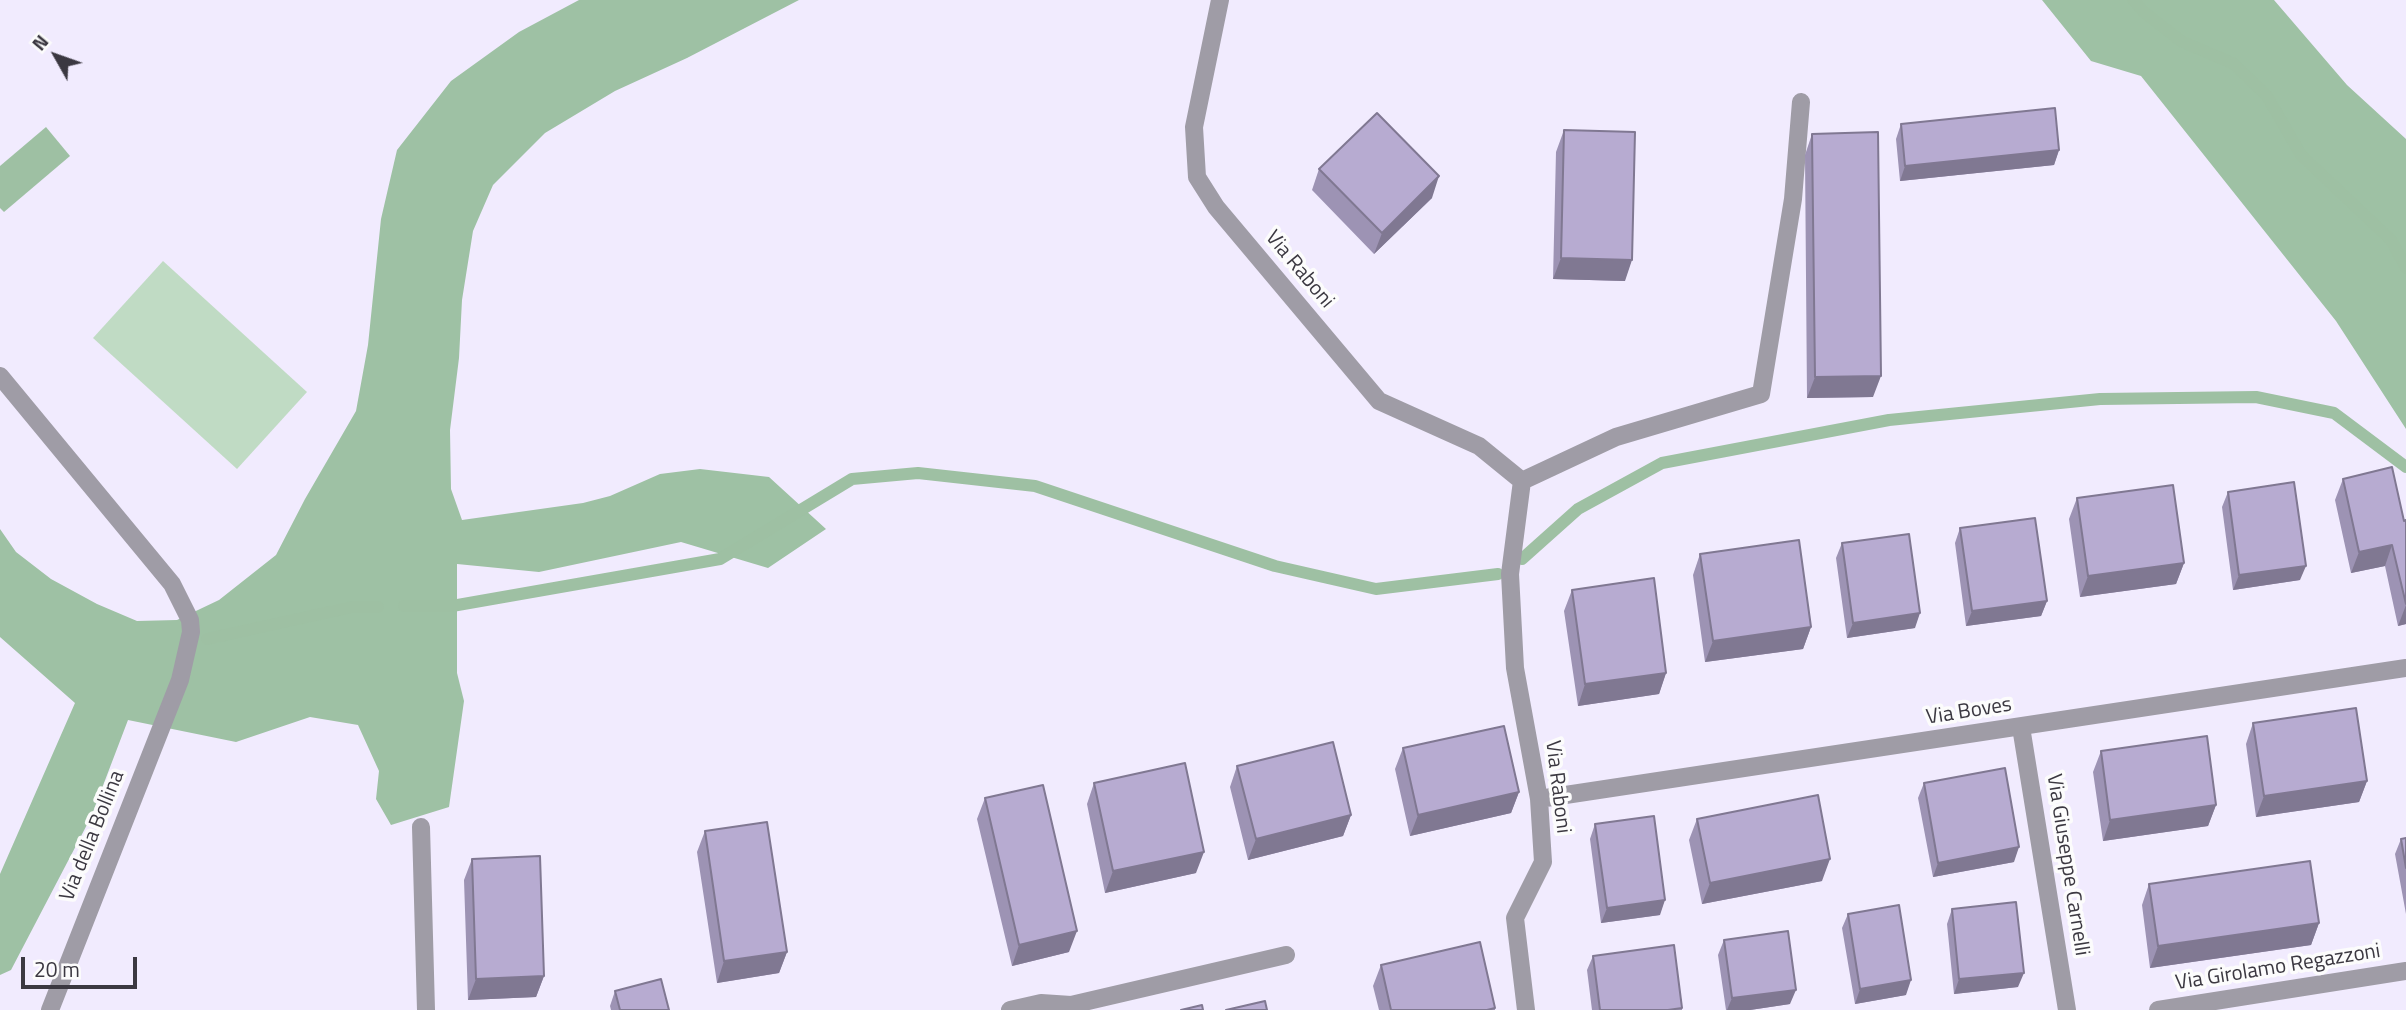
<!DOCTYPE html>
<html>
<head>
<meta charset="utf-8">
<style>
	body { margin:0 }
	#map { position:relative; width:2406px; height:1010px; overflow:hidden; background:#f1ebfe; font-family:"Titillium Web",sans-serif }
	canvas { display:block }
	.north { position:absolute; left:21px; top:21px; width:70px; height:70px; -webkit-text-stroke:5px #fcfcfc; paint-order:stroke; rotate:310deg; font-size:19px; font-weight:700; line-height:28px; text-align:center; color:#3b3841 }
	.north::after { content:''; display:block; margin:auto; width:24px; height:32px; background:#3b3841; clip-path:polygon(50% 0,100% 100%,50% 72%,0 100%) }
	.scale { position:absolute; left:21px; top:957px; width:116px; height:32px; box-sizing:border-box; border:4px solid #3b3841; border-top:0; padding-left:9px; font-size:21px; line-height:24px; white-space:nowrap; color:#3b3841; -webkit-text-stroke:5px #fcfcfc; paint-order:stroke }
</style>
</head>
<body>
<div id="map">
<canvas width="2406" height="1010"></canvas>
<div class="north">N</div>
<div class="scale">20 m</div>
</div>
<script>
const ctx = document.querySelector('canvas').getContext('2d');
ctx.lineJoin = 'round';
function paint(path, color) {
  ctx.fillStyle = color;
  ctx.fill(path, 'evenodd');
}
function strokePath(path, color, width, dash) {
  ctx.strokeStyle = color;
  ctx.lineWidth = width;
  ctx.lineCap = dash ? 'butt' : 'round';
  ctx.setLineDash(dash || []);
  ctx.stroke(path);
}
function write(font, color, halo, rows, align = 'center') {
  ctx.font = font + ' "Titillium Web",sans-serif';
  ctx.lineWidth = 7;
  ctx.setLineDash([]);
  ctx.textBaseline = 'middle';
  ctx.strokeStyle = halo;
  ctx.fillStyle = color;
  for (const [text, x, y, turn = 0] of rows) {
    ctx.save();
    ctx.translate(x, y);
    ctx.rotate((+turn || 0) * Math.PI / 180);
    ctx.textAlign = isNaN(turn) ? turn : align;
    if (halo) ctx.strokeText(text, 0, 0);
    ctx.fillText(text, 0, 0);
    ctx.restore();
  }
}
const green = new Path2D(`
	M163,261L307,392L237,469L93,338Z`);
const forest = new Path2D(`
	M579,0H799L687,58L615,91L545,133L493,185L473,231L462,300L459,358L450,430L451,489L462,520L583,503L610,496L660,474L700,469L769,477L826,529L768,568L681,542L539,572L457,564V673L464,701L449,807L391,825L376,799L379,771L358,725L310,717L236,742L128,720L91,817L11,970L0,975V874L75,703L0,637V529L16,552L51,579L97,604L137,621L177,620L219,600L276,555L305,499L356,411L368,345L381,219L397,150L451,81L519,32Z
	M2042,0H2274L2347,85L2406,139V429L2336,321L2141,76L2091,61Z`);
const water = new Path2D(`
	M46,127L70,156L4,212L0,208V166Z`);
const stream = new Path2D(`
	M2133,0L2145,13L2181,41L2234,64L2267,96L2301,155L2391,240L2406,268
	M1522,559L1578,509L1662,463L1889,420L2100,399L2256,397L2334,413L2406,467
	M404,606H452L720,559L852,479L918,473L1035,486L1275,566L1376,589L1498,574
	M207,639L352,607H378`);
const minor = new Path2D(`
	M1220,0L1194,127L1197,177L1216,207L1379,401L1479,446L1522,481L1510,574L1515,668L1539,799L1543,862L1515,918L1526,1010
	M0,376L172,584L190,620L191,632L180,680L50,1010
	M1522,481L1616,437L1761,394L1793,199L1801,102
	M2021,727L2067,1010
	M1539,799L2406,668
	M421,827L426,1010
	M1010,1010L1041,1003L1071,1005L1286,955
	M2158,1010L2406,971`);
const wall = new Path2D(`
	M1901,124L2059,150L2054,165L1900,181L1896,139Z
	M1564,130L1625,281L1553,279L1556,152Z
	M1812,134L1873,397L1807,398L1805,155Z
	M1319,169L1432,198L1374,254L1312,190Z
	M2343,479L2404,521L2406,520V624L2398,626L2385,566L2351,573L2335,500Z
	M2228,492L2300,580L2233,590L2222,507Z
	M2077,498L2184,563L2176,584L2080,597L2069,519Z
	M1960,528L2047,601L2041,616L1966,626L1955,543Z
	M1842,543L1915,628L1847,638L1836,558Z
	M1700,554L1811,627L1803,649L1705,662L1693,575Z
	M1572,590L1666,673L1659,694L1578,706L1564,611Z
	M2253,723L2367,781L2359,802L2256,817L2246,744Z
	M1403,748L1519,792L1511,813L1410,836L1395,769Z
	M2101,751L2216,805L2208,826L2103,841L2093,772Z
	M1237,766L1351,815L1343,836L1248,860L1230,787Z
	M1094,783L1196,873L1105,893L1087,804Z
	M1924,783L2014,862L1933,877L1918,798Z
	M985,798L1069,952L1012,966L977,819Z
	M1697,819L1822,881L1702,904L1689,840Z
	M1595,824L1660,915L1601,923L1590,839Z
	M705,831L787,952L779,973L717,983L697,852Z
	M2406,838V914L2395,854L2401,839Z
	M472,859L544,976L536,997L468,1000L464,880Z
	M2149,884L2319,923L2311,945L2150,968L2142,905Z
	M1952,909L2018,987L1954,994L1947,924Z
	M1848,914L1906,995L1855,1004L1842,928Z
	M1724,940L1790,1004L1750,1010H1726L1718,955Z
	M1593,956L1682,1008V1010H1592L1587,970Z
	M1381,965L1495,1008V1010H1379L1373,986Z
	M615,991L669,1010H611L610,1006Z`);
const shadedWall = new Path2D(`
	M2059,150L2054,165L1900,181L1905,166Z
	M1439,176L1432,198L1374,254L1382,233Z
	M1561,258L1632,260L1625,281L1553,279Z
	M1881,376L1873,397L1807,398L1815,377Z
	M2392,545L2385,566L2351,573L2359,552Z
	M2184,563L2176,584L2080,597L2088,576Z
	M2306,566L2300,580L2233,590L2239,575Z
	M2047,601L2041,616L1966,626L1972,611Z
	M2406,605V624L2398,626Z
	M1920,613L1915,628L1847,638L1853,623Z
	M1811,627L1803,649L1705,662L1713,641Z
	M1666,673L1659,694L1578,706L1585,684Z
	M2367,781L2359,802L2256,817L2264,796Z
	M1519,792L1511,813L1410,836L1418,815Z
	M2216,805L2208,826L2103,841L2110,820Z
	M1351,815L1343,836L1248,860L1256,839Z
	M2019,847L2014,862L1933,877L1938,863Z
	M1204,852L1196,873L1105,893L1113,871Z
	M1830,859L1822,881L1702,904L1710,883Z
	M1665,900L1660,915L1601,923L1607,908Z
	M2319,923L2311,945L2150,968L2158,946Z
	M1077,931L1069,952L1012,966L1019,945Z
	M787,952L779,973L717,983L724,961Z
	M2024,973L2018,987L1954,994L1959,979Z
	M544,976L536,997L468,1000L476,979Z
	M1911,980L1906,995L1855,1004L1860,989Z
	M1796,990L1790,1004L1750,1010H1727L1732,998Z`);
const building = new Path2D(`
	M2055,108L2059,150L1905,166L1901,124Z
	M1377,113L1439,176L1382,233L1319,169Z
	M1564,130L1635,132L1632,260L1561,258Z
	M1878,132L1881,376L1815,377L1812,134Z
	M2392,467L2404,521L2406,520V604L2392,545L2359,552L2343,479Z
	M2294,482L2306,566L2239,575L2228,492Z
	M2173,485L2184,563L2088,576L2077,498Z
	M2035,518L2047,601L1972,611L1960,528Z
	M1909,534L1920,613L1853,623L1842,543Z
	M1799,540L1811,627L1713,641L1700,554Z
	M1654,578L1666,673L1585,684L1572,590Z
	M2356,708L2367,781L2264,796L2253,723Z
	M1504,726L1519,792L1418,815L1403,748Z
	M2207,736L2216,805L2110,820L2101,751Z
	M1333,742L1351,815L1256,839L1237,766Z
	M1185,763L1204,852L1113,871L1094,783Z
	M2005,768L2019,847L1938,863L1924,783Z
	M1043,785L1077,931L1019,945L985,798Z
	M1818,795L1830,859L1710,883L1697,819Z
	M1654,816L1665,900L1607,908L1595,824Z
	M767,822L787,952L724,961L705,831Z
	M2406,838V868L2401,839Z
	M540,856L544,976L476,979L472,859Z
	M2310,861L2319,923L2158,946L2149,884Z
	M2016,902L2024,973L1959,979L1952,909Z
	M1899,905L1911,980L1860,989L1848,914Z
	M1788,931L1796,990L1732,998L1724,940Z
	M1480,942L1495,1008L1487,1010H1391L1381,965Z
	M1674,945L1682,1008L1668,1010H1600L1593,956Z
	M661,979L669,1010H620L615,991Z
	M1265,1001L1267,1010H1226Z
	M1202,1005L1203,1010H1181Z`);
const streetNames = [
	["Via Raboni",1299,270,50],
	["Via Boves",1969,712,-9],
	["Via Raboni",1557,787,83],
	["Via della Bollina",93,836,-68],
	["Via Giuseppe Carnelli",2067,865,81],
	["Via Girolamo Regazzoni",2278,968,-9]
];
paint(green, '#c0dbc4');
paint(forest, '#9ec1a4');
paint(water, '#9ec0a3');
strokePath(stream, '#9ec0a3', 12);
strokePath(minor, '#9f9ca6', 18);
paint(wall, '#9d93b4');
paint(shadedWall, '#807892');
paint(building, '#b7abd1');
strokePath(building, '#807892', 2);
write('21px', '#3b3841', '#fcfcfc', streetNames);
</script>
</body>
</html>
